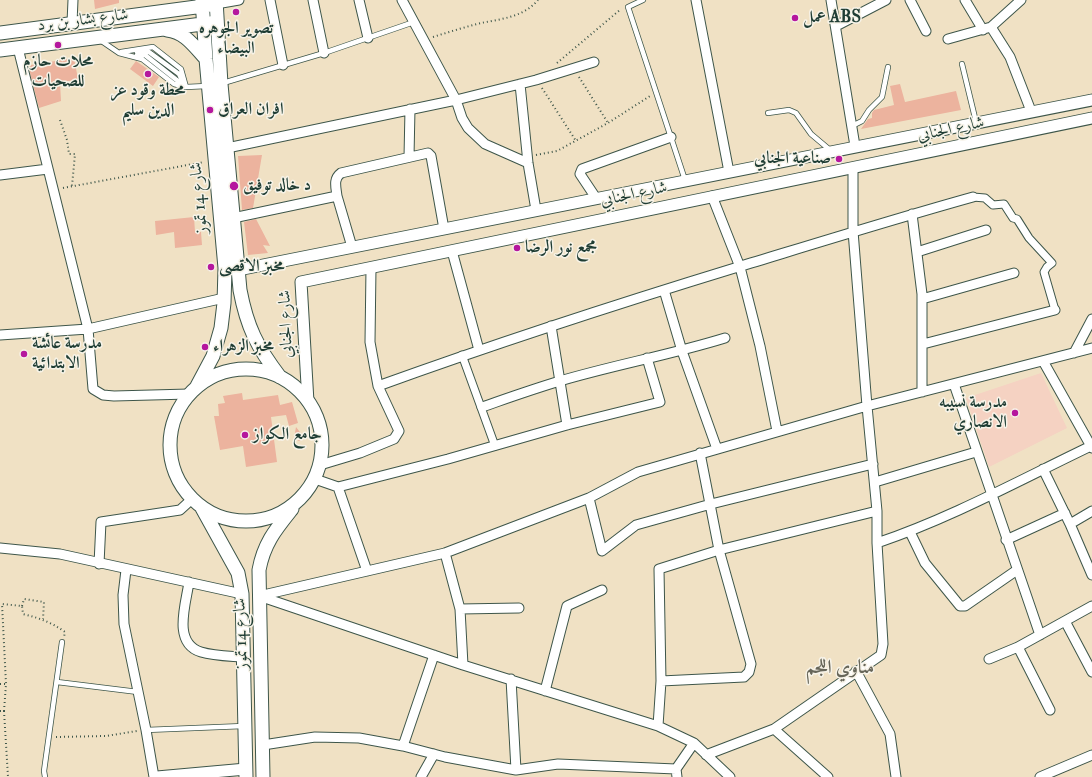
<!DOCTYPE html>
<html>
<head>
<meta charset="utf-8">
<style>
	body { margin:0 }
	canvas { display:block; background:#f0e1c4 }
</style>
</head>
<body>
<canvas width="1092" height="777"></canvas>
<script>
const ctx = document.querySelector('canvas').getContext('2d');
ctx.lineJoin = 'round';
function paint(path, color) {
  ctx.fillStyle = color;
  ctx.fill(path, 'evenodd');
}
function strokePath(path, color, width, dash) {
  ctx.strokeStyle = color;
  ctx.lineWidth = width;
  ctx.lineCap = dash ? 'butt' : 'round';
  ctx.setLineDash(dash || []);
  ctx.stroke(path);
}
function write(font, color, halo, rows, align = 'center') {
  ctx.font = font + ' "IM FELL Double Pica",Amiri,serif';
  ctx.lineWidth = 3;
  ctx.setLineDash([]);
  ctx.textBaseline = 'middle';
  ctx.strokeStyle = halo;
  ctx.fillStyle = color;
  for (const [text, x, y, turn = 0] of rows) {
    ctx.save();
    ctx.translate(x, y);
    ctx.rotate((+turn || 0) * Math.PI / 180);
    ctx.textAlign = isNaN(turn) ? turn : align;
    if (halo) ctx.strokeText(text, 0, 0);
    ctx.fillText(text, 0, 0);
    ctx.restore();
  }
}
const built = new Path2D(`
	M1041,373L1067,428L989,467L966,398Z`);
const building = new Path2D(`
	M94,0H119V3L95,9Z
	M74,58L78,79L60,83L61,101L39,108L29,69L31,65Z
	M136,61L159,77L153,86L130,69Z
	M900,84L905,102L956,91L961,110L861,129L868,119L872,118V113L874,110L894,105L890,86Z
	M262,155L253,208L242,210L238,156Z
	M194,217L195,232H201L202,245L175,248L174,232L156,235L155,221Z
	M256,219L270,246L263,245L268,253L248,255L244,222Z
	M242,393L243,400L278,395L280,405L292,402L298,423L289,426L286,415L271,417L277,462L246,467L243,446L220,450L214,416H219L218,404L225,403L223,396Z
	M296,427L303,436L302,440L299,441L294,438Z`);
const path = new Path2D(`
	M433,37C449,32 465,27 481,23C501,19 524,17 538,0
	M557,63L621,9
	M579,77L608,123
	M542,88L576,141
	M60,120L67,140L69,154H75L72,186
	M536,155L557,151L608,123L650,96
	M63,188L204,162
	M22,606L24,599L44,602L43,619
	M0,684H6
	M0,711H4L6,684L2,604L22,606L23,614C39,618 51,622 65,632L64,637
	M4,711L8,777
	M56,737L106,736L137,731`);
const service = new Path2D(`
	M643,0L628,7L685,180
	M100,40L119,53L142,59L174,84L186,87L207,86
	M121,52L153,47L181,69L186,87
	M137,52H149L179,74L182,80
	M137,55H145L183,85
	M962,64L976,122
	M223,83L324,53L414,22
	M768,113L789,110L796,113L811,134L830,150
	M852,126L862,121L869,110L882,97L888,67
	M57,682L138,692
	M146,730L244,726
	M45,777L44,771L62,642`);
const pedestrian = new Path2D(`
	M973,197L985,198L993,205L1004,204L1013,218L1017,219L1029,238L1052,263L1047,267L1044,272L1055,310
	M462,355L495,446`);
const minor = new Path2D(`
	M270,0L283,65
	M313,0L324,53
	M359,0L368,38
	M402,0L456,100L462,118L468,128L485,144L528,163
	M696,0L729,172
	M831,0L855,146
	M910,0L926,31
	M965,0L983,30
	M216,4L239,0
	M72,23L73,0
	M836,26L886,0
	M991,27L1010,57L1031,111
	M948,39L991,27L1021,0
	M18,48L88,329L93,389L103,395L114,396L189,394
	M520,84L528,163L536,210
	M227,148L456,100L536,80L594,62
	M409,157L410,109
	M0,175L48,169
	M337,196C336,187 333,179 341,173L428,153L431,156L444,229
	M712,196L740,267L760,346L777,431
	M596,198L580,174L582,169L671,137
	M912,214L922,294V392
	M233,218L337,196L352,247
	M452,251L479,350
	M917,252L986,230
	M664,290L682,351L717,449
	M922,299L1014,273
	M551,326L567,425
	M0,335L88,329L224,298
	M923,344L1055,310
	M1074,353L1092,319
	M1043,361L1092,448
	M954,384L1040,635
	M378,386C497,343 617,304 738,267C817,243 894,219 973,197
	M482,407C508,398 533,389 560,381C614,365 670,355 725,338
	M320,465L360,453L394,439L399,431L378,386L370,342L371,268
	M1043,469L1070,524L1092,575
	M315,479L338,487L448,459L567,425L660,402L647,358
	M875,482L976,452
	M338,487L367,571
	M589,498L602,551L636,525L711,504L873,464
	M1070,524L1092,511
	M910,532L925,563L960,606H965L1017,570
	M1006,540L1065,513
	M877,543C951,518 1020,480 1091,446
	M0,548L60,554L242,594
	M445,553L460,609L463,665
	M99,564L101,522L180,510L192,499
	M126,570L123,595L124,624L146,730L154,777
	M189,582C186,604 172,643 201,652C214,656 229,656 242,657
	M259,596L445,553L589,498L638,472L867,406L1092,348
	M259,596L463,665L658,726L694,743L730,777
	M460,609L519,608
	M1065,621L1092,672
	M1018,647L1050,710
	M989,659L1018,647L1092,606
	M856,671L890,734L896,777
	M511,679L516,770
	M661,681L744,677L749,672L751,664L719,550L700,453
	M545,691L567,606L602,590
	M658,726L661,681L659,569L719,550L877,511
	M774,729L828,777
	M263,745L315,737L359,738L403,746L445,757L516,770L558,764L676,769
	M403,746L434,655
	M706,755L774,729L881,655L883,644L877,543V511L867,406L853,231V168
	M421,777L434,754
	M677,777L676,769L694,743
	M1040,777L1092,755`);
const tertiary = new Path2D(`
	M238,270L1092,100
	M308,402L301,282L1092,118
	M157,777L246,769`);
const secondary = new Path2D(`
	M216,0L221,84L240,290C247,327 257,347 280,377
	M167,30C185,32 194,46 206,59
	M0,33L211,5
	M0,50L210,23
	M170 445a76 76 0 1 1 152 0a76 76 0 1 1-152 0Z
	M197,386L213,356L221,328L224,303L225,268L206,59L202,0
	M202,508L238,573L242,594L246,777
	M263,777L259,570C264,543 276,529 292,509`);
const markers = [
	[236,12,4,"#b5179e"],
	[795,18,4,"#b5179e"],
	[58,45,4,"#b5179e"],
	[148,74,4,"#b5179e"],
	[210,110,4,"#b5179e"],
	[839,159,4,"#b5179e"],
	[234,186,5,"#b5179e"],
	[517,248,4,"#b5179e"],
	[211,267,4,"#b5179e"],
	[205,347,4,"#b5179e"],
	[24,354,4,"#b5179e"],
	[1015,413,4,"#b5179e"],
	[245,435,4,"#b5179e"]
];
const poiNames = [
	["عمل ABS",803,18],
	["تصوير الجوهره",236,29,"center"],
	["البيضاء",236,49,"center"],
	["محلات حازم",58,62,"center"],
	["للصحيات",58,82,"center"],
	["محطة وقود عز",148,91,"center"],
	["الدين سليم",148,111,"center"],
	["افران العراق",218,110],
	["صناعية الجنابي",831,159,"right"],
	["د خالد توفيق",243,186],
	["مجمع نور الرضا",525,248],
	["مخبز الاقصى",219,267],
	["مدرسة عائشة",32,344],
	["الابتدائية",32,364],
	["مخبز الزهراء",213,347],
	["مدرسة نسيبه",1007,403,"right"],
	["الانصاري",1007,423,"right"],
	["جامع الكواز",253,435]
];
const streetNames = [
	["شارع بشار بن برد",83,21,-7],
	["شارع الجنابي",951,130,-12],
	["شارع الجنابي",634,195,-12],
	["شارع 14 تموز",200,198,-95],
	["شارع الجنابي",287,324,-92],
	["شارع 14 تموز",242,634,-92]
];
const quarterNames = [
	["مناوي اللجم",840,669]
];
paint(built, '#f5d2c2');
paint(building, '#ecb39e');
strokePath(service, '#3e564a', 6);
strokePath(pedestrian, '#3e564a', 9);
strokePath(minor, '#3e564a', 11);
strokePath(tertiary, '#3e564a', 13);
strokePath(secondary, '#3e564a', 15);
strokePath(path, '#3e564a', 2, [1, 3]);
strokePath(service, '#fff', 4.5);
strokePath(pedestrian, '#fff', 7);
strokePath(minor, '#fff', 9);
strokePath(tertiary, '#fff', 11);
strokePath(secondary, '#fff', 13);
for (const [x, y, r, color] of markers) {
  const dot = new Path2D();
  dot.arc(x, y, r, 0, 2 * Math.PI);
  ctx.fillStyle = color;
  ctx.fill(dot);
  strokePath(dot, '#f7f3e8', 1.5);
}
write('bold 17px', '#1f3d34', '#f7f3e8', poiNames, 'left');
write('17px', '#1f3d34', '#f7f3e8', streetNames);
write('bold 19px', '#676659', '#f7f3e8', quarterNames);
</script>
</body>
</html>
